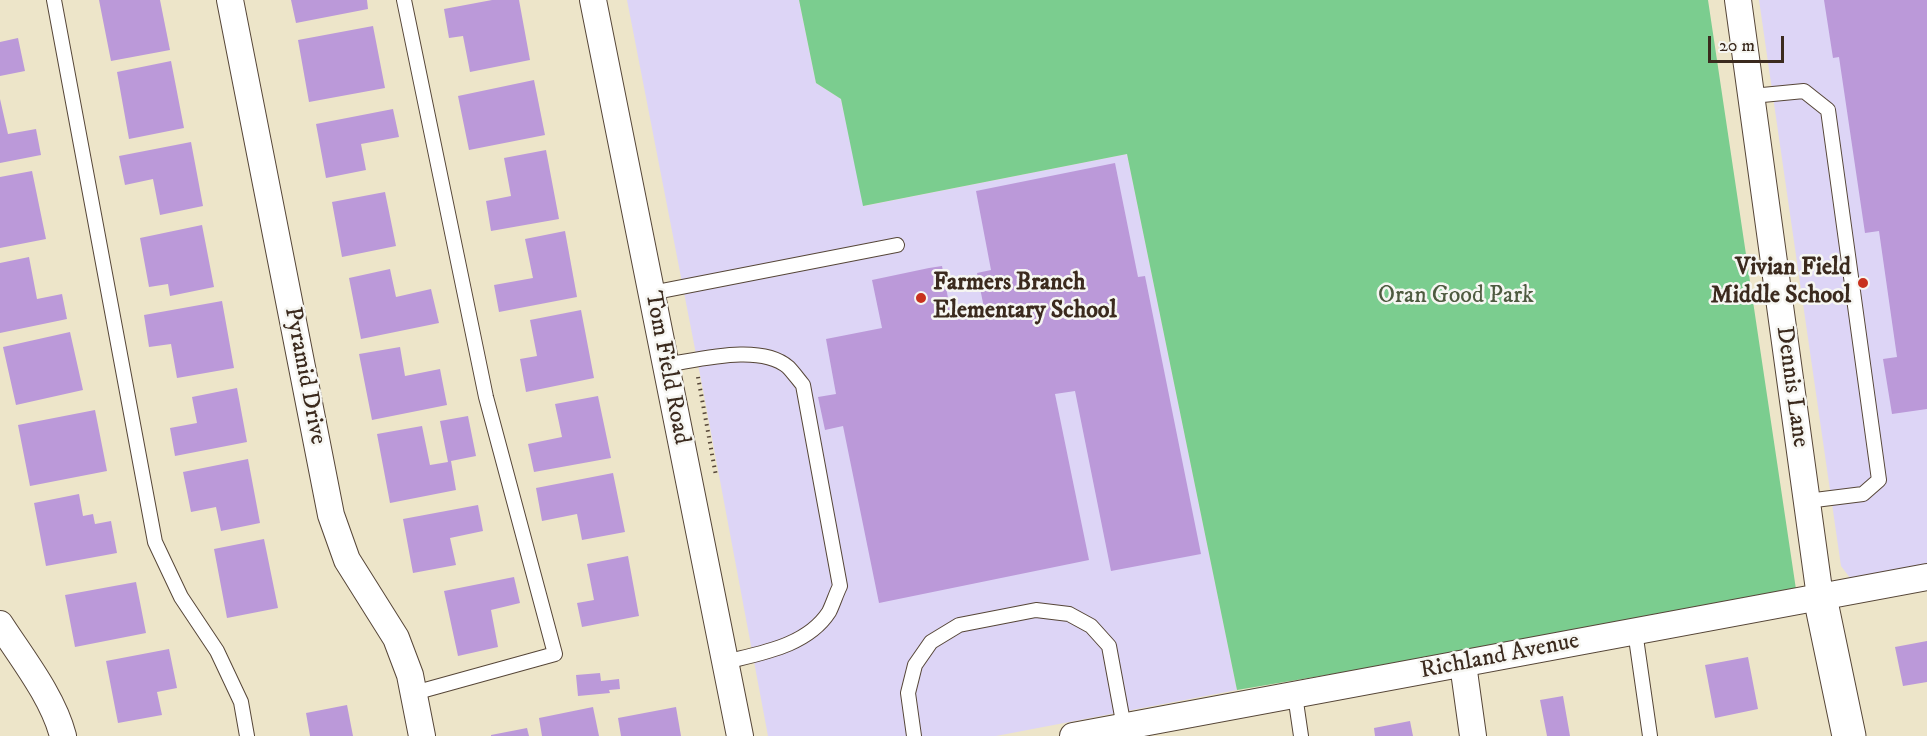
<!DOCTYPE html>
<html>
<head>
<meta charset="utf-8">
<style>
	body { margin:0 }
	#map { position:relative; width:1927px; height:736px; overflow:hidden; background:#ede5c9; font-family:"IM FELL DW Pica",serif }
	canvas { display:block }
	.scale { position:absolute; left:1708px; top:36px; width:76px; height:27px; box-sizing:border-box; border:3px solid #3b2a1e; border-top:0; padding-left:8px; font-size:18px; line-height:21px; white-space:nowrap; color:#3b2a1e; -webkit-text-stroke:4px #f6f6f2; paint-order:stroke }
</style>
</head>
<body>
<div id="map">
<canvas width="1927" height="736"></canvas>
<div class="scale">20 m</div>
</div>
<script>
const ctx = document.querySelector('canvas').getContext('2d');
ctx.lineJoin = 'round';
function paint(path, color) {
  ctx.fillStyle = color;
  ctx.fill(path, 'evenodd');
}
function strokePath(path, color, width, dash) {
  ctx.strokeStyle = color;
  ctx.lineWidth = width;
  ctx.lineCap = dash ? 'butt' : 'round';
  ctx.setLineDash(dash || []);
  ctx.stroke(path);
}
function write(font, color, halo, rows, align = 'center') {
  ctx.font = font + ' "IM FELL DW Pica",serif';
  ctx.lineWidth = 5;
  ctx.setLineDash([]);
  ctx.textBaseline = 'middle';
  ctx.strokeStyle = halo;
  ctx.fillStyle = color;
  for (const [text, x, y, turn = 0] of rows) {
    ctx.save();
    ctx.translate(x, y);
    ctx.rotate((+turn || 0) * Math.PI / 180);
    ctx.textAlign = isNaN(turn) ? turn : align;
    if (halo) ctx.strokeText(text, 0, 0);
    ctx.fillText(text, 0, 0);
    ctx.restore();
  }
}
const built = new Path2D(`
	M627,0H799L816,83L841,99L864,206L1127,154L1237,690L996,736H768L703,390Z
	M1759,0H1927V574L1857,587L1841,566Z`);
const green = new Path2D(`
	M799,0H1708L1797,596L1237,690L1127,154L863,206L841,99L816,83Z`);
const building = new Path2D(`
	M99,0H160L170,50L111,61Z
	M291,0H367L368,9L296,23Z
	M492,0H519L530,60L470,72L463,36L449,38L444,9Z
	M1824,0H1927V409L1892,414L1883,359L1897,357L1879,231L1865,233L1839,57L1833,58Z
	M373,26L385,88L309,102L298,40Z
	M18,38L25,71L0,76V42Z
	M171,61L184,128L129,139L117,72Z
	M534,80L545,135L469,150L458,96Z
	M0,99L8,134L36,129L41,155L0,163Z
	M393,109L399,137L361,144L366,170L326,178L316,124Z
	M191,142L203,206L160,215L153,179L125,185L119,156Z
	M546,150L559,219L491,231L486,201L511,196L504,158Z
	M1115,163L1138,277L1145,276L1201,554L1111,571L1075,391L1055,394L1089,560L879,603L843,426L825,430L818,397L836,394L826,339L882,328L872,280L929,268L942,266L951,314L984,308L977,273L991,270L976,191Z
	M32,171L46,239L0,248V177Z
	M385,192L396,246L342,257L332,202Z
	M202,225L214,287L170,296L168,284L149,287L140,238Z
	M565,231L577,297L499,312L494,285L533,278L525,239Z
	M29,257L37,299L62,294L67,319L0,333V263Z
	M390,269L396,297L431,289L439,323L361,339L349,278Z
	M222,301L234,368L177,378L171,344L149,347L144,315Z
	M581,310L594,378L526,392L520,359L537,356L530,320Z
	M70,332L83,390L16,405L3,347Z
	M400,347L405,376L440,369L447,405L372,420L359,354Z
	M237,388L247,442L175,456L170,428L197,423L192,397Z
	M598,396L611,458L534,472L528,444L562,437L555,404Z
	M95,410L107,471L30,486L18,425Z
	M468,416L476,456L451,461L456,490L390,503L377,434L422,426L430,465L448,462L440,421Z
	M248,459L260,523L221,531L216,507L191,512L183,472Z
	M613,473L625,532L582,540L577,514L542,521L536,488Z
	M79,494L83,516L93,514L95,524L111,521L117,553L46,566L34,503Z
	M478,505L483,531L450,538L456,565L413,573L403,519Z
	M264,539L278,608L227,618L214,549Z
	M628,556L639,616L582,627L577,603L594,600L587,564Z
	M514,577L520,603L491,610L498,647L458,656L444,591Z
	M136,582L146,633L75,647L65,595Z
	M1927,641V682L1903,686L1895,647Z
	M169,649L177,688L157,692L162,715L118,723L106,661Z
	M1748,657L1758,709L1715,718L1705,665Z
	M600,673L601,681L619,679L620,689L609,690L610,693L578,696L576,675Z
	M1563,696L1570,736H1547L1540,700Z
	M347,705L353,736H310L306,713Z
	M593,707L599,736H542L539,718Z
	M676,707L681,736H621L618,718Z
	M1410,721L1413,736H1375L1374,728Z
	M527,728L529,736H491V735Z`);
const path = new Path2D(`
	M698,377L716,476`);
const service = new Path2D(`
	M54,0L155,542L181,597L217,651L241,702L247,736
	M404,0L486,397L555,654L414,693
	M1752,96L1804,91L1828,110L1879,480L1863,494L1807,501
	M651,293L897,245
	M665,365C699,360 760,343 788,367C793,372 798,379 803,385L840,586C836,594 833,604 829,612C807,646 761,653 725,662
	M1635,631L1650,736
	M1295,695L1301,736
	M914,736L908,693L915,665L931,642L959,625L1036,610L1069,614L1091,626L1109,646L1124,727`);
const minor = new Path2D(`
	M230,0L331,515L347,560L396,638L410,675L422,736
	M593,0L740,736
	M1738,0L1820,597
	M0,624C22,658 53,697 63,736
	M1463,664L1473,736
	M1073,736L1927,577`);
const tertiary = new Path2D(`
	M1820,597L1849,736`);
const markers = [
	[1863,283,6,"#c8321e"],
	[921,298,6,"#c8321e"]
];
const poiNames = [
	["Vivian Field",1851,269],
	["Middle School",1851,297],
	["Farmers Branch",933,284,"left"],
	["Elementary School",933,312,"left"]
];
const parkNames = [
	["Oran Good Park",1456,297]
];
const streetNames = [
	["Tom Field Road",666,368,79],
	["Pyramid Drive",304,376,79],
	["Dennis Lane",1791,387,82],
	["Richland Avenue",1500,657,-11]
];
paint(built, '#ddd5f6');
paint(green, '#7bcd8f');
paint(building, '#bb99d9');
strokePath(service, '#564638', 16);
strokePath(minor, '#564638', 28);
strokePath(tertiary, '#564638', 35);
strokePath(path, '#564638', 4, [1.5, 4.5]);
strokePath(service, '#fff', 14);
strokePath(minor, '#fff', 26);
strokePath(tertiary, '#fff', 33);
for (const [x, y, r, color] of markers) {
  const dot = new Path2D();
  dot.arc(x, y, r, 0, 2 * Math.PI);
  ctx.fillStyle = color;
  ctx.fill(dot);
  strokePath(dot, '#f6f6f2', 2);
}
write('bold 24px', '#3b2a1e', '#f6f6f2', poiNames, 'right');
write('24px', '#4e5b40', '#f6f6f2', parkNames);
write('24px', '#3b2a1e', '#f6f6f2', streetNames);
</script>
</body>
</html>
